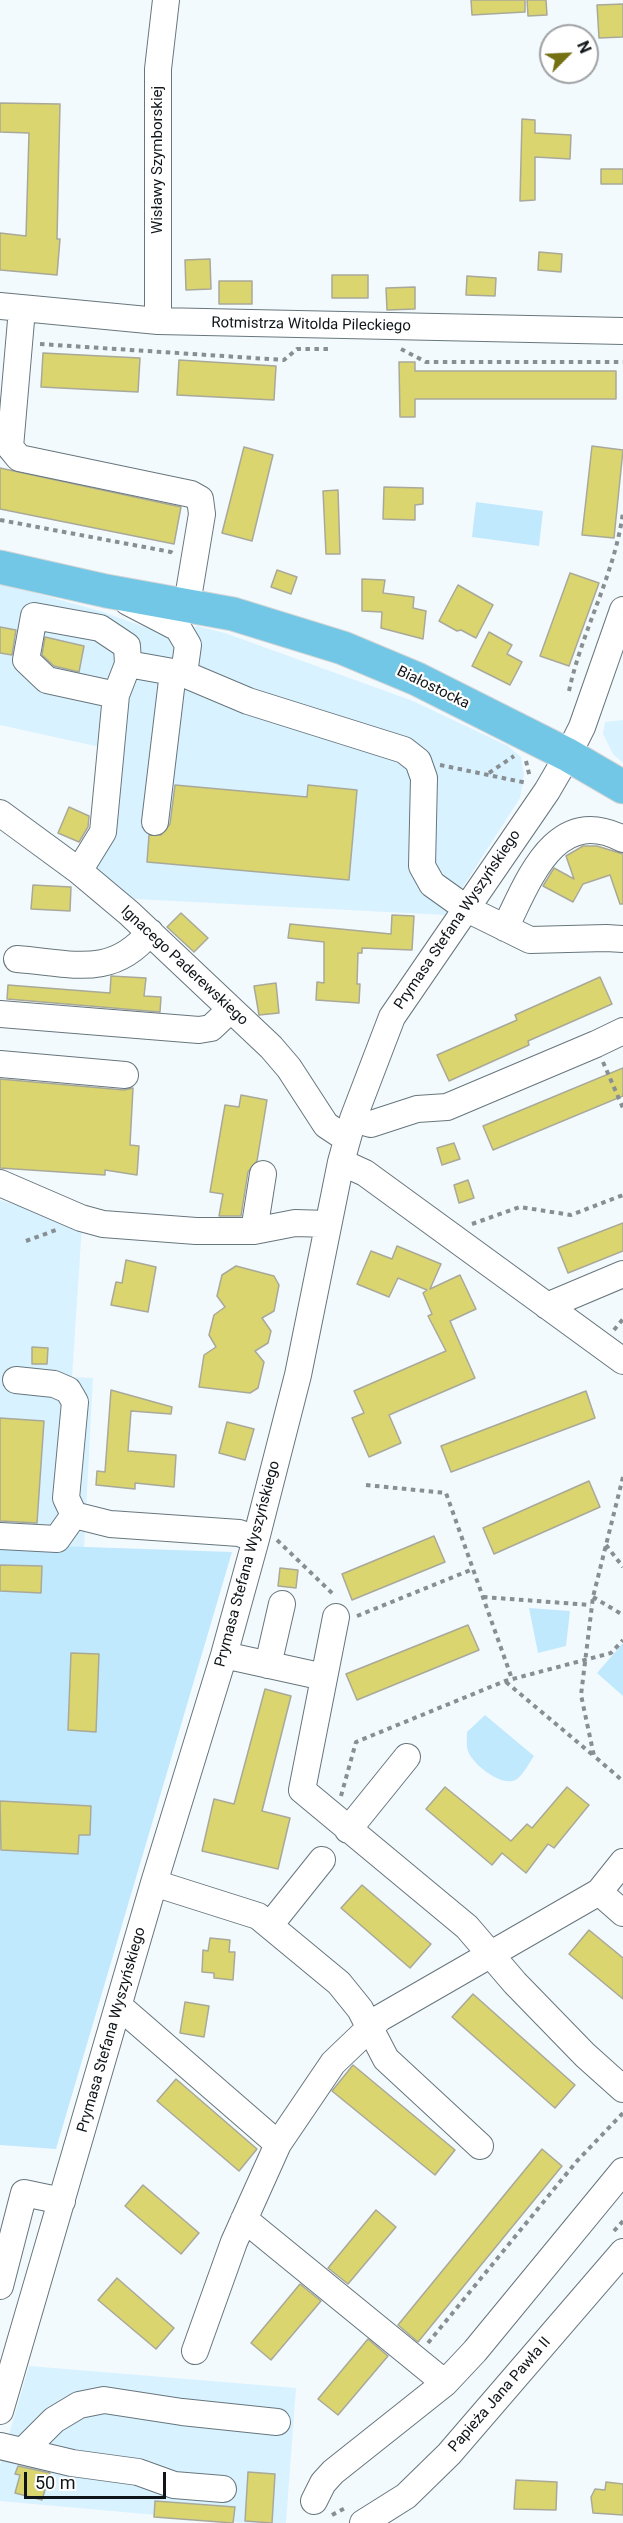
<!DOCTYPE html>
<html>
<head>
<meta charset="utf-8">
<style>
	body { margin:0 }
	#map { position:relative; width:623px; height:2523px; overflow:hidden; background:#f3fafe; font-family:Roboto,sans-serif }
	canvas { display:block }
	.north { position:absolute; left:539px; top:24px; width:60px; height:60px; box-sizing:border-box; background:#fff; border:2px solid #9fa1a3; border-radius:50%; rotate:66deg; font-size:16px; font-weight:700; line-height:24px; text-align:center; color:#0f1518 }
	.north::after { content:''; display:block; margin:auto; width:21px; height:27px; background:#757012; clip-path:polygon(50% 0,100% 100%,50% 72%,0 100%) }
	.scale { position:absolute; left:24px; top:2472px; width:142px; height:27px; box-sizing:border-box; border:3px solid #0f1518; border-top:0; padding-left:8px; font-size:18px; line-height:21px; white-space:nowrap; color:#0f1518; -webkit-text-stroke:4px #fff; paint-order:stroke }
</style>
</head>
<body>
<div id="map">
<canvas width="623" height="2523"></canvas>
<div class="north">N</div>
<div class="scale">50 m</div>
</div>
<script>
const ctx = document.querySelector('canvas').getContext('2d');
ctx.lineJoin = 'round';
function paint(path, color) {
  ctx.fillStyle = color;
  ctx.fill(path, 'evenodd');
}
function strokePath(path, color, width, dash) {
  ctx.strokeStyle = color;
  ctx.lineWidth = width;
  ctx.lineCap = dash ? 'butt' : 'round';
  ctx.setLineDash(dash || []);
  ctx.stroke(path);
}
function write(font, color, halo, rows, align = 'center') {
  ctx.font = font + ' Roboto,sans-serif';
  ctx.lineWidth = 4.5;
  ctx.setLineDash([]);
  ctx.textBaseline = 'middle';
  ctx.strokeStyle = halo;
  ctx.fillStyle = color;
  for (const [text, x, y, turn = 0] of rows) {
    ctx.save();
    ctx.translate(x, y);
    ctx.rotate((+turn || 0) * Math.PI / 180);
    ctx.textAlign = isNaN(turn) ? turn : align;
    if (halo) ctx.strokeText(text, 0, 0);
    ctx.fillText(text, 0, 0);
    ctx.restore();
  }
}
const built = new Path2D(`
	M0,583L100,611L173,637L197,626L225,633L413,701L508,746L521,757L524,775L520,798L445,915L134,899L95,869L118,751L0,725Z
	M623,720V763L613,754L603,734L605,722Z
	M0,1200L82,1226L72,1377L93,1378L84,1548L0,1545Z
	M29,2366L296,2388L286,2523H246L0,2501V2465Z`);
const green = new Path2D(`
	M476,502L543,511L539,546L472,537Z
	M0,1544L232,1552L56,2149L0,2145Z
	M529,1608L570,1611L566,1646L538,1653Z
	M623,1643V1696L597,1673Z
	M485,1715L534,1756C529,1763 524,1774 517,1779C503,1789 472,1764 468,1751C466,1746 467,1738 467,1732Z`);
const building = new Path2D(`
	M471,0H525V12L472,15Z
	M527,0H546L547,15L528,16Z
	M623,4V37L599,38L597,5Z
	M0,103L60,104L57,239H60L57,275L0,270V233L26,236L29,133L0,132Z
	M522,119L535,120V133L571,135L570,159L535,157V200L520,201Z
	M601,169H623V184H601Z
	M539,252L562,254L561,272L538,270Z
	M210,259L211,289L186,290L185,260Z
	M332,275H368V298H332Z
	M467,276L496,278L495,296L466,295Z
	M219,281H252V304H219Z
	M415,287V309L387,310L386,288Z
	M43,353L140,358L138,392L41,387Z
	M179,360L276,366L274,400L177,395Z
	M399,362H415V371H616V399H415V417H400Z
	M592,446L623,450L614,538L582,535Z
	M244,447L273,455L252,541L222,533Z
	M0,468L181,507L174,544L0,509Z
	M384,487L423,488V504L415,505V520L383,519Z
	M338,490L340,554H326L323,491Z
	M277,570L297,577L291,594L271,587Z
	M570,573L599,583L569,666L540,656Z
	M362,579L385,580L383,593L414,597L413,608L426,611L423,639L381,628L382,612L362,611Z
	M458,585L493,605L476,638L461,630L457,631L439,621Z
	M0,627L16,630L12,655L0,653Z
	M489,632L512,645L507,654L522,662L510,685L472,666Z
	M45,637L84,646L79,672L54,666L42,655Z
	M175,785L307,797L308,785L357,790L349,880L147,862L149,835H161L170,824Z
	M69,807L89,816L88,827L79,842L58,833Z
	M583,846H597L623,854V904H620L610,875L583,884L573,902L543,886L554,868L574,879L566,856Z
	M33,885L71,887L70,911L31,909Z
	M181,913L208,938L194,952L167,927Z
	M392,915L414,916L412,950L362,948V953H358L357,984H360L359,1003L316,1000L317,982L324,983V942L288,938L290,924L391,934Z
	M111,976L146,978L144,996L161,997L160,1012L7,999L8,985L110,993Z
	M600,977L612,1004L528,1041L529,1045L449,1081L437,1055L517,1020L515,1015Z
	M276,983L279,1013L259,1015L254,986Z
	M623,1068V1096L493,1150L483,1126Z
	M0,1079L124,1090L133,1088L130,1145L139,1146L137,1175L105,1170V1175L0,1168Z
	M241,1095L267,1100L257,1161L248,1172L241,1216H219L223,1194L210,1192L225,1105L239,1107Z
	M454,1143L460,1159L442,1165L437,1148Z
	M468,1180L474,1198L459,1203L454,1185Z
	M623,1223V1251L568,1273L558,1248Z
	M397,1246L441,1264L430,1289L460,1275L476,1309L450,1321L475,1378L389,1415L401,1443L369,1457L352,1418L364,1413L354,1391L446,1351L428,1316L432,1314L423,1293L427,1290L398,1278L389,1297L357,1284L371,1251L392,1259Z
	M126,1260L156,1267L148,1312L111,1305L116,1282L122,1283Z
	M236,1266L274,1276L279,1285L274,1311L262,1318L271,1331L268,1343L255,1351L264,1362L258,1388L250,1393L199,1387L204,1355L216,1347L209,1335L214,1315L225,1307L217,1296L222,1275Z
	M32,1347L48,1348L47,1364H32Z
	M111,1390L172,1407L171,1414L131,1411L128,1451L176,1455L174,1487L135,1483V1489L96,1485L97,1471L105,1472Z
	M586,1391L595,1418L451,1472L441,1446Z
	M0,1418L44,1421L37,1523L0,1521Z
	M227,1422L254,1429L245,1460L219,1453Z
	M589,1481L600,1507L494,1554L483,1528Z
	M434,1536L445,1562L352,1600L342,1574Z
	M0,1565L42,1566L41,1593L0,1591Z
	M280,1568L298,1570L296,1588L278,1586Z
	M468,1625L479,1650L357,1700L346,1674Z
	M71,1653L99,1654L96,1732L68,1730Z
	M265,1689L291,1696L262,1811L290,1818L278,1869L202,1851L214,1799L234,1804Z
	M445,1787L511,1841L527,1824L532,1828L567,1787L589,1805L554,1848L548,1844L526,1873L502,1853L492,1865L426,1809Z
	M0,1801L91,1806L90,1835H79L78,1854L1,1850Z
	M362,1885L431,1944L410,1968L341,1908Z
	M589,1930L623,1958V1999L569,1954Z
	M210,1938L230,1940L229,1952H235L233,1980L214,1978V1973L202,1972L203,1950L208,1951Z
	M473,1994L575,2085L555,2108L452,2017Z
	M185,2002L209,2006L204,2037L180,2033Z
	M353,2065L455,2150L435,2175L332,2091Z
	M176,2079L257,2149L239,2171L157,2101Z
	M542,2149L562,2166L418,2342L398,2325Z
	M143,2185L199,2233L181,2254L125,2206Z
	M376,2210L396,2227L348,2284L328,2268Z
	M117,2278L174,2328L156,2349L98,2300Z
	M300,2284L321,2301L271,2360L251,2343Z
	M368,2339L388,2356L338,2415L318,2399Z
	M18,2466L50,2473L42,2500L15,2493L20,2475L15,2474Z
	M248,2472L275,2474L272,2523L245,2521Z
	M516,2480L557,2482L556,2510L514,2509Z
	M606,2482L623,2484V2515L593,2513L591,2497L595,2489L605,2490Z
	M155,2501L235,2507L233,2523L154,2517Z`);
const path = new Path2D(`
	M40,344L284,360L297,349H328
	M401,349L426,362H623
	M0,520L171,552L175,555
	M569,691C582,630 615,574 623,512
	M526,761L530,778
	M440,765L527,783
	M489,773L514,756
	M603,1062L623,1108
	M472,1224L520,1207L571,1215L623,1195
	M26,1241L56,1230
	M614,1330L623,1319
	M623,1477L593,1597L581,1695L594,1756L623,1781
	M366,1485L446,1493L512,1679
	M277,1540L334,1595
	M606,1545L623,1567
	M483,1597L591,1605
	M593,1597L623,1615
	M357,1616L473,1569
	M506,1682L594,1756
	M341,1796L356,1742L505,1681L611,1653L623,1640
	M614,2231L623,2221
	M428,2343L577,2161L623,2113
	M332,2515L347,2507`);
const minor = new Path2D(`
	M0,306L158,321L623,331
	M22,309L10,447L19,458L191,494L200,499L202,514L189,592
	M158,321V69L166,0
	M128,602L178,628L188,645L184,674
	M116,695L47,680L26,660L34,616L100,628L127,646L128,664
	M0,813L79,871L129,913L271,1047L289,1068L326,1125L347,1139
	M155,822L173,672
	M79,871L103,832L116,695L128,664L184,674L248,701L404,750L418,761L424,778L422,866L432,884L467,909L530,940L606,938L623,939
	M505,928C529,880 555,804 623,839
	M17,959C71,963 112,979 150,932
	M0,1014L199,1030L211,1028L230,1010
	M0,1064L125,1075
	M353,1119L371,1124L417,1109L447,1107L596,1044L623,1031
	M341,1162L365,1173L623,1361
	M0,1183L81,1218L103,1224L196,1231H254L295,1223L328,1224
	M254,1231L263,1174
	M547,1306L623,1274
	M16,1380L54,1384L68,1390L75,1402L66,1498L74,1515
	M0,1536L57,1539L74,1515L110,1524L239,1533L256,1539
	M336,1617L302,1790L467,1927L515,1983L585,2055L623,2089
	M224,1655L324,1677
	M268,1665L282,1604
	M348,1830L407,1757
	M154,1883L258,1916L339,1983L360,2009L386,2059L480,2146
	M599,1892L623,1913
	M270,1925L322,1860
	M119,2006L278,2144
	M244,2219L445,2383
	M0,2286L24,2193L62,2201
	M195,2351L234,2242L278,2144L333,2063L380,2018L599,1892L623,1862
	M0,2411L154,1883L224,1655L256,1539L298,1375L341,1162L353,1119L392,1017L547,791L568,755L582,727L623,610
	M0,2446L72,2463L138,2472L174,2485L223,2489
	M24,2450L54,2420L79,2405L104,2400L182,2412L277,2422
	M314,2501L323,2483L333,2472L445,2383L475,2351L623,2171
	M363,2523L406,2496L449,2454L623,2252`);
const major = new Path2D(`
	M0,567L106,591L233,614L343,648L417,679L568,755L623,787`);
const streetNames = [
	["Wisławy Szymborskiej",158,160,-90],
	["Rotmistrza Witolda Pileckiego",311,325,1],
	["Białostocka",433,688,26],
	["Prymasa Stefana Wyszyńskiego",458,920,-56],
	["Ignacego Paderewskiego",184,966,43],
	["Prymasa Stefana Wyszyńskiego",248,1564,-75],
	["Prymasa Stefana Wyszyńskiego",112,2030,-74],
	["Papieża Jana Pawła II",500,2395,-49]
];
paint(built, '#d9f2ff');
paint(green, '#c1e9fd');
paint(building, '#dad56e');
strokePath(building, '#a9a99a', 1.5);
strokePath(minor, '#67767d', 28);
strokePath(major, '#d4d5d5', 35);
strokePath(path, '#888f92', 4, [4.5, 4.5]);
strokePath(minor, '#fff', 26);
strokePath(major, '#71c7e5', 33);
write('15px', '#0f1518', '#fff', streetNames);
</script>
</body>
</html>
